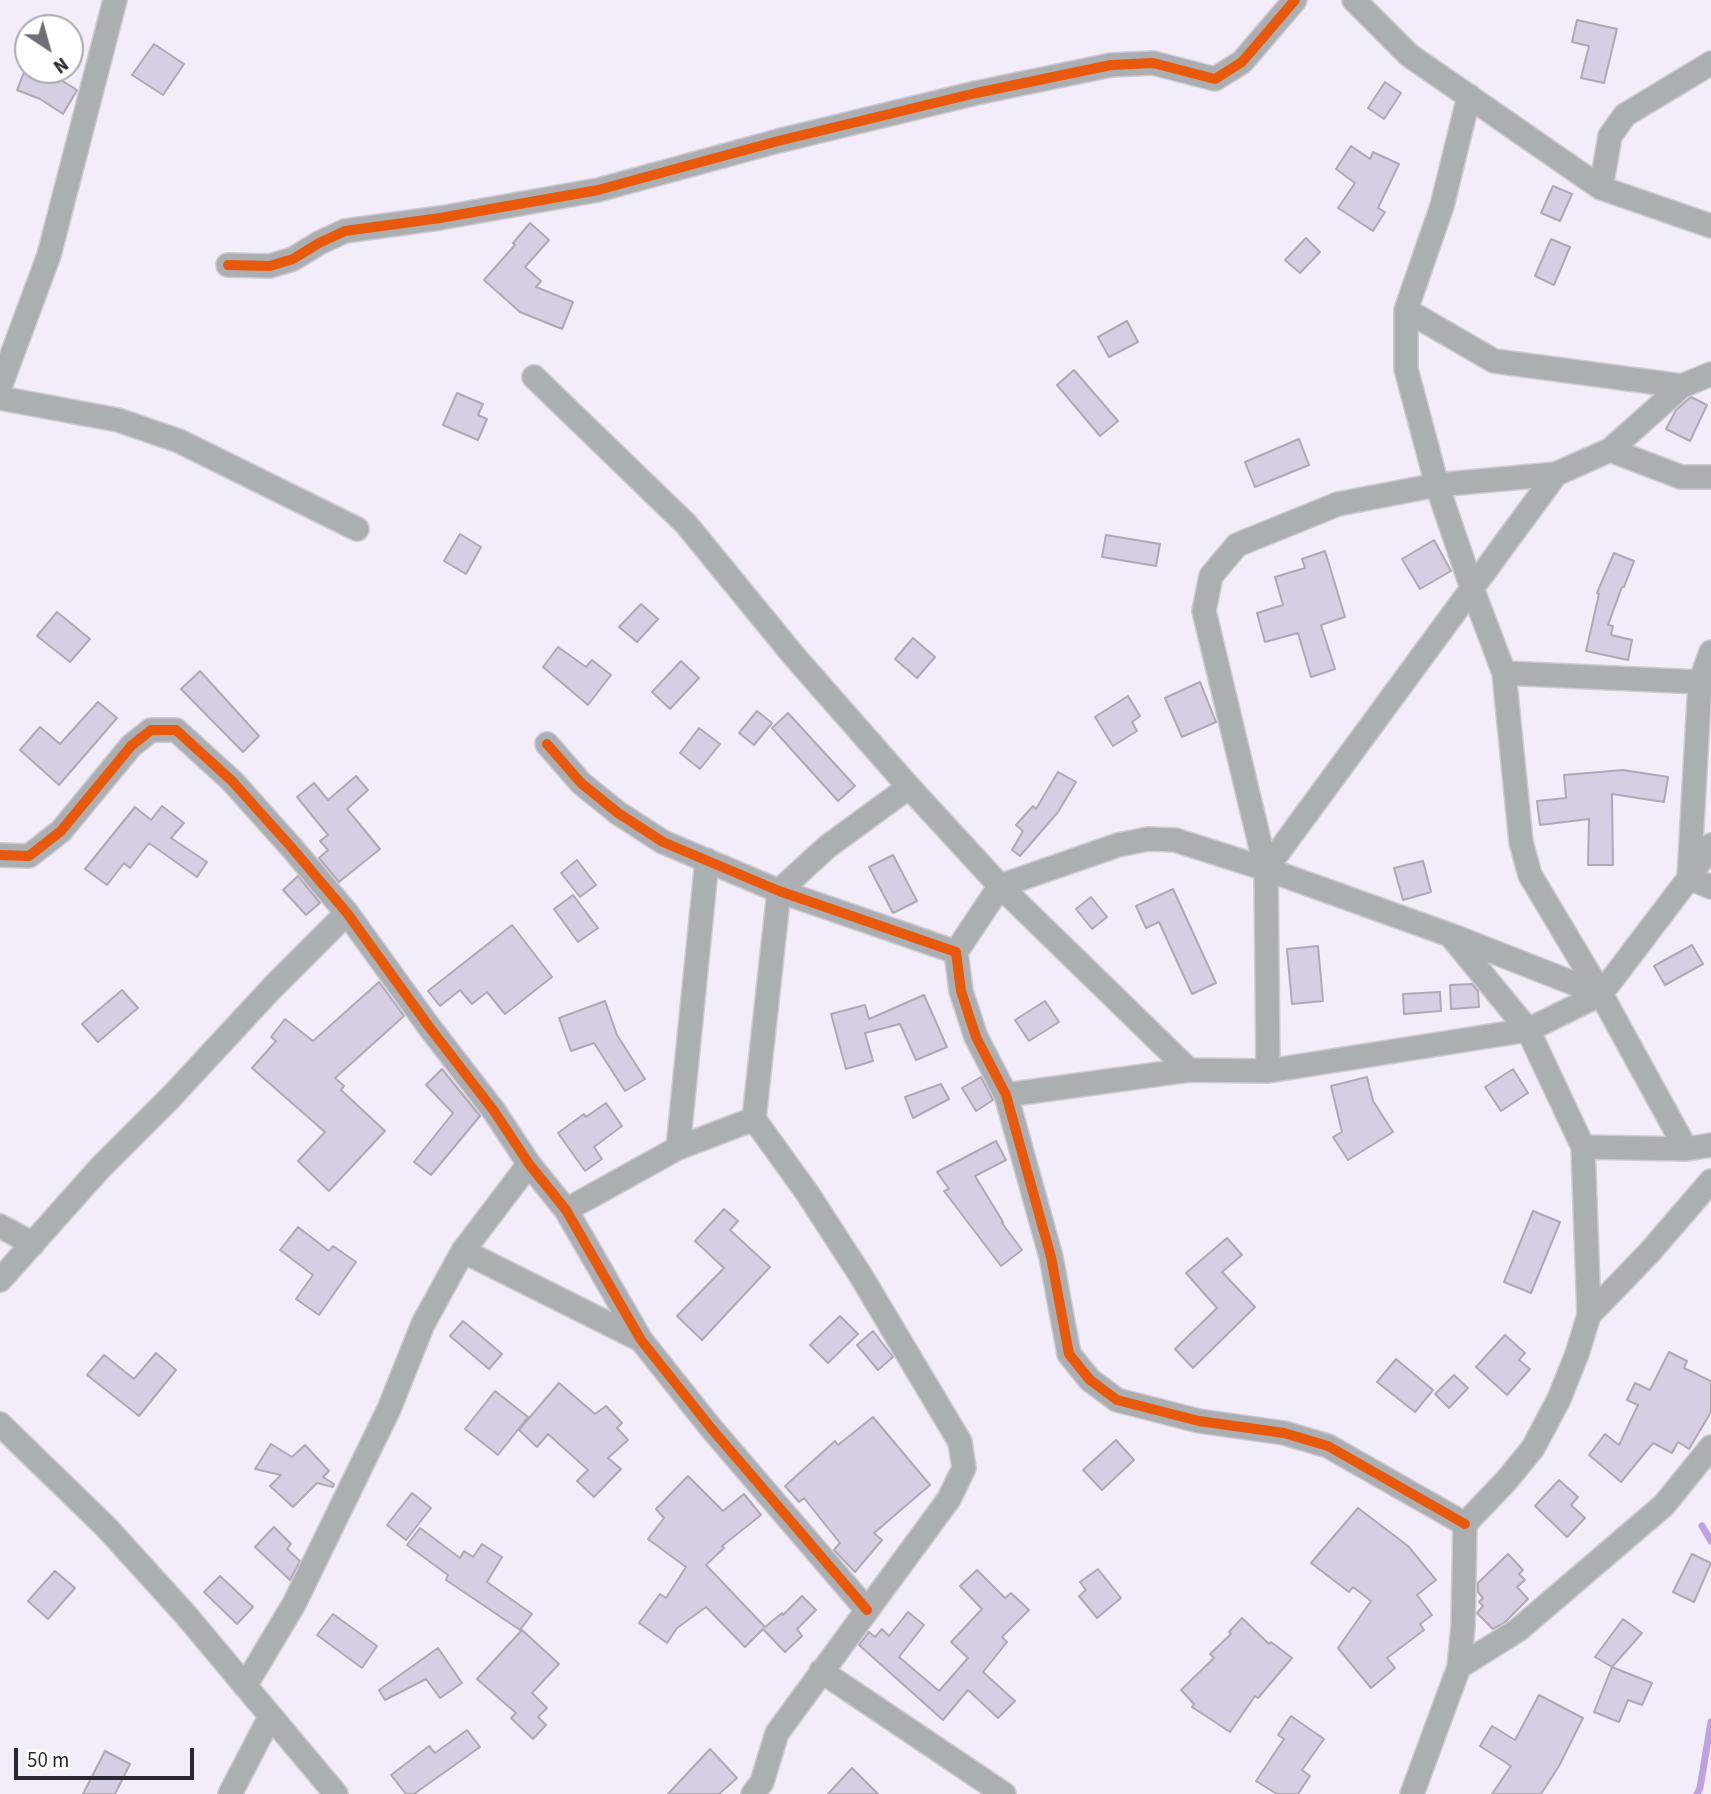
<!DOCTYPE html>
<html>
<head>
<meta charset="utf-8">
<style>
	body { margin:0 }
	#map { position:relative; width:1711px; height:1794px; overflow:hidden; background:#f2edf9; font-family:"Source Sans 3",sans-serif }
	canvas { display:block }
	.north { position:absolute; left:14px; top:14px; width:70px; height:70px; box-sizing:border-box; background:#fff; border:2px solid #aaa9ad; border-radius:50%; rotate:144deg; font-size:19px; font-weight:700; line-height:28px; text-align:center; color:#2b2731 }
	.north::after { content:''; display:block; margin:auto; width:24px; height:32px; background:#716c77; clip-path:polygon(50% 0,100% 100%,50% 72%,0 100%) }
	.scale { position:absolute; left:14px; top:1748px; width:180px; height:32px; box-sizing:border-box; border:4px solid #2b2731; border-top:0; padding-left:9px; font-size:21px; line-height:24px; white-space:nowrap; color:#2b2731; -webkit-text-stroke:5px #fff; paint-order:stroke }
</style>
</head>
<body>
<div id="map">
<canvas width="1711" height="1794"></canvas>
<div class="north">N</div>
<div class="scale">50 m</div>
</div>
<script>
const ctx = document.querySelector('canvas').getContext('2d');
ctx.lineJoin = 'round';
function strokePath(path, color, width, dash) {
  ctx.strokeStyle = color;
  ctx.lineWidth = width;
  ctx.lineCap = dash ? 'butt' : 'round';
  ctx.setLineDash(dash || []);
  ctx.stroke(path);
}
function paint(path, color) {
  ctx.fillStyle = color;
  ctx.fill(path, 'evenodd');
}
const stream = new Path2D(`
	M1702,1526L1711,1541
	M1697,1794L1700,1788L1711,1722`);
const building = new Path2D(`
	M1577,20L1617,29L1604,83L1581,78L1589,46L1572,42Z
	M154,44L184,64L163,95L132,75Z
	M25,70H45L77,90L63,114L40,99L17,90Z
	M1385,82L1401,93L1384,119L1368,108Z
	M1351,146L1370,159L1373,152L1399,164L1378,208L1385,212L1373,231L1338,208L1355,183L1336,169Z
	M1553,186L1572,194L1560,221L1541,213Z
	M530,223L549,240L525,267L541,281L536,287L573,302L562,329L520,312L484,280L515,245L513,243Z
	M1306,238L1320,252L1300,273L1285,260Z
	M1551,239L1570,247L1554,285L1535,276Z
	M1127,321L1138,342L1109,357L1098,337Z
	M1074,370L1118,421L1100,436L1057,385Z
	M457,393L483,404L478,415L487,419L478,440L443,425Z
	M1691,397L1707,405L1690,441L1666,429L1676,410Z
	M1299,439L1309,465L1255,487L1245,462Z
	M460,534L481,547L466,574L444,561Z
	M1106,535L1160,544L1156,566L1102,557Z
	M1434,540L1451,571L1420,589L1402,559Z
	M1325,551L1345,617L1321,625L1335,669L1311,677L1298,633L1265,642L1257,613L1283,605L1275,577L1305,568L1302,559Z
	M1614,553L1634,561L1624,587H1622L1608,625L1613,626L1611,635L1632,640L1628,660L1586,651L1599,594L1597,593Z
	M641,604L658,619L637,642L619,627Z
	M57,612L90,639L70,662L37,636Z
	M913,638L935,657L917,678L895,659Z
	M558,647L586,667L592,660L611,675L588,705L543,667Z
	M681,661L699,678L670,709L652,692Z
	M200,671L259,736L243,752L181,689Z
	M1200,682L1216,722L1182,737L1165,698Z
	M1128,696L1140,716L1132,722L1137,731L1113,746L1095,717Z
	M98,702L117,718L59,785L20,750L40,727L60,744Z
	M757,711L772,723L754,745L739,733Z
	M788,713L855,786L838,801L772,728Z
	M699,728L720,744L700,769L680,753Z
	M1623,770L1668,777L1664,802L1612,794L1613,865H1588L1589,819L1540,825L1537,801L1566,798L1564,775Z
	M1058,772L1076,782L1058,812L1020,856L1012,850L1023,831L1016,825L1033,806L1036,809Z
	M356,776L368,790L347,809L380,849L339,882L319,858L328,850L320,841L328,835L297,797L314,783L328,800Z
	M162,806L184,823L171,838L207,862L197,877L149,843L130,868L124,863L107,885L85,869L135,807L151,820Z
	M893,855L917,901L893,913L869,867Z
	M577,860L596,885L580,897L561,873Z
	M1423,861L1431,892L1403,900L1394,868Z
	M298,876L320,903L306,915L283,890Z
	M1173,889L1216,983L1192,994L1159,922L1146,928L1136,906Z
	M573,895L598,928L578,942L554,909Z
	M1091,897L1107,917L1092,929L1076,909Z
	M512,925L552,977L505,1014L487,992L472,1004L460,990L440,1006L428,991Z
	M1692,945L1703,964L1665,985L1654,966Z
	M1318,946L1323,1001L1292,1004L1287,949Z
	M379,982L404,1016L335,1078L344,1086L341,1090L385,1131L329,1191L298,1161L325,1132L252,1068L276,1041L271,1037L285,1019L313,1041Z
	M1472,984L1478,991L1479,1007L1451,1009L1450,985Z
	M122,990L138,1008L98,1042L82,1024Z
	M1440,992L1441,1011L1404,1014L1403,994Z
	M924,995L947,1047L916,1060L900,1024L865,1033L873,1061L846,1069L831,1014L865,1005L869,1019Z
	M605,1001L617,1035L645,1079L625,1091L594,1043L571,1051L559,1018Z
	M1045,1001L1059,1022L1029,1041L1015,1020Z
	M442,1069L480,1116L431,1175L414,1162L453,1113L426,1085Z
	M1513,1069L1528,1093L1501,1111L1485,1087Z
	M981,1077L993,1100L976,1111L962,1088Z
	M1367,1077L1373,1101L1393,1132L1348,1160L1333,1137L1342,1132L1331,1086Z
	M941,1084L949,1099L913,1118L905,1097Z
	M606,1103L622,1126L594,1147L602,1159L585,1171L558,1133L584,1114L586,1117Z
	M996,1141L1006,1160L975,1176L1003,1222L1002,1223L1022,1250L1001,1266L944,1191L949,1189L937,1172Z
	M724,1209L738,1221L730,1230L770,1267L702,1340L677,1316L724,1268L695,1241Z
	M1533,1211L1560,1222L1531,1293L1504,1282Z
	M298,1227L329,1251L333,1246L356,1262L319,1315L296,1299L313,1275L280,1250Z
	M1227,1238L1242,1255L1222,1272L1255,1307L1193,1368L1175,1349L1217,1308L1186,1273Z
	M840,1316L858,1334L828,1363L810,1345Z
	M463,1321L502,1354L489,1369L450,1336Z
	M873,1331L893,1357L878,1370L857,1345Z
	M1505,1335L1525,1353L1519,1360L1530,1369L1507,1395L1476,1367Z
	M1669,1352L1687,1361L1684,1368L1711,1381V1412L1689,1449L1678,1442L1672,1453L1653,1443L1621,1482L1589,1455L1605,1434L1619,1445L1638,1405L1627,1400L1635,1383L1650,1390Z
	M156,1353L176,1370L139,1416L87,1375L104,1355L134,1379Z
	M1396,1359L1433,1390L1415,1412L1377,1382Z
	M1454,1375L1468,1388L1449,1408L1435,1394Z
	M559,1383L595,1414L606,1406L622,1423L617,1428L628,1440L608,1458L621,1469L594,1497L577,1481L588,1470L548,1434L537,1447L519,1430Z
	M495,1391L528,1417L498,1455L465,1429Z
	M873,1417L930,1485L874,1533L882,1540L855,1572L834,1550L840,1543L804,1498L799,1502L785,1486L835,1441L838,1445Z
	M1116,1440L1134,1460L1102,1490L1083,1470Z
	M271,1444L292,1457L305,1445L329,1471L323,1477L334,1484L333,1487L317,1483L293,1507L270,1486L281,1475L255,1469Z
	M688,1476L723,1511L744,1494L761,1515L722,1546L724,1548L706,1565L765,1627L782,1613L783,1615L802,1596L816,1610L797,1629L802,1636L785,1652L763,1629L745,1647L706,1607L677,1628L667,1643L639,1623L660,1594L666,1598L686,1567L648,1539L664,1518L656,1509Z
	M1559,1480L1578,1497L1571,1505L1585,1518L1567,1537L1535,1506Z
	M412,1493L431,1508L406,1540L387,1525Z
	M1358,1508L1408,1546L1436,1580L1417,1595L1432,1615L1420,1624L1424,1630L1387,1658L1395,1668L1371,1688L1338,1648L1371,1601L1353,1587L1349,1592L1311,1563Z
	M274,1527L291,1544L287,1549L300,1561L290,1580L255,1547Z
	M420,1528L460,1558L464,1551L473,1557L482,1544L502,1557L487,1582L532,1614L520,1630L446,1580L448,1575L407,1545Z
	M1508,1554L1523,1570L1519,1574L1525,1580L1517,1587L1528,1599L1505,1622L1493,1629L1477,1613L1483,1606L1479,1602L1483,1598L1478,1592V1583Z
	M1692,1554L1711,1563L1694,1602L1673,1592Z
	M1098,1569L1121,1598L1097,1618L1079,1596L1086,1590L1080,1582Z
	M977,1570L1005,1598L1011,1593L1029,1610L1002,1637L1007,1642L983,1672L1015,1701L998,1718L968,1690L943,1720L859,1645L869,1632L875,1637L882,1629L889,1636L908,1612L924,1625L899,1657L939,1691L968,1658L951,1642L982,1609L960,1586Z
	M55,1571L75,1588L48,1619L28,1601Z
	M220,1576L253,1607L237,1624L204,1592Z
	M333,1614L377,1646L362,1668L317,1635Z
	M1242,1618L1269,1644L1271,1642L1292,1658L1258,1698L1255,1696L1230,1732L1192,1707L1194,1704L1181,1690L1214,1658L1210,1654L1231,1634L1229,1632Z
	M1623,1619L1642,1633L1612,1667L1595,1657Z
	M522,1630L559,1664L532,1693L547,1708L538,1717L546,1725L533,1739L511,1718L516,1713L477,1679Z
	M438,1648L462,1683L440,1698L426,1679L385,1700L379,1690Z
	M1612,1667L1652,1683L1642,1705L1628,1700L1619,1722L1594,1712Z
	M1539,1695L1583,1718L1559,1766L1541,1794H1492L1511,1766L1480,1746L1492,1726L1515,1740Z
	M1291,1716L1324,1739L1302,1770L1310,1776L1298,1794H1277L1256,1781L1284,1739L1278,1735Z
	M467,1730L480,1747L414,1794H406L391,1775L429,1746L435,1753Z
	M710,1749L737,1778L719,1794H668Z
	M105,1751L130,1764L115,1794H83Z
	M852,1768L878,1794H828Z`);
const street = new Path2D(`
	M1354,0L1409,55L1601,188L1711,226
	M1469,96L1442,206L1406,310V369L1437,485L1472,588L1504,673L1521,842L1530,875L1601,994L1686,1149
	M1601,188L1610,136L1625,115L1711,63
	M228,265L270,266L293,259L319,243L345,231L440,218L598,190L778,141L976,93L1111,65L1153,63L1215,79L1242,62L1295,0
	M1406,310L1494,361L1682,386
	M534,377L686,524L794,656L909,787L1000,886L1189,1070
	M0,387L49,255L115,0
	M0,398L118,420L179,441L357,529
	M1610,450L1682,386L1711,374
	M1504,673L1700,682
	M547,744L581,783L618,813L663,842L779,891L956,952L961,991L976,1037L1006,1095L1051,1257L1069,1354L1090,1380L1117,1400L1199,1421L1284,1433L1328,1446L1465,1524
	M1711,845L1689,878L1711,887
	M0,855L29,856L61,831L131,746L151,730H176L232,781L292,848L347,913L430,1028L494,1111L529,1164L566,1210L641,1340L711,1428L867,1610
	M1266,869L1556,474L1610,450L1681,477H1711
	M1453,936L1601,994
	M956,952L1000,886L1118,845L1148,839L1175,840L1266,869L1450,935L1528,1030L1583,1147L1589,1315
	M1268,1071L1266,869L1204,611L1211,576L1237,545L1338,504L1437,485L1556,474
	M1006,1095L1189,1070L1268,1071L1528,1030L1601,994L1689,878L1700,682L1711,652
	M754,1119L779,891L827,847L909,787
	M1583,1147L1686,1149L1711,1145
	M678,1148L707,860
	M566,1210L678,1148L754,1119L808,1194L861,1276L960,1442L964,1468L949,1499L777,1733L762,1782L753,1794
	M0,1226L33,1244
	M463,1251L641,1340
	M0,1280L100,1168L171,1097L273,987L347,913
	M0,1424L107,1528L185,1614L336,1794
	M1459,1667L1463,1627L1465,1524L1506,1481L1533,1448L1559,1399L1577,1354L1589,1315L1649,1253L1711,1181
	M821,1671L1004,1794
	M245,1686L294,1604L389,1409L423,1324L463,1251L529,1164
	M230,1794L270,1717
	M1412,1794L1459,1667L1518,1630L1664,1505L1711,1447`);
const cycleway = new Path2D(`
	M228,265L270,266L293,259L319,243L345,231L440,218L598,190L778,141L976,93L1111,65L1153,63L1215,79L1242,62L1295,0
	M547,744L581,783L618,813L663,842L779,891L956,952L961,991L976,1037L1006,1095L1051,1257L1069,1354L1090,1380L1117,1400L1199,1421L1284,1433L1328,1446L1465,1524
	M0,855L29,856L61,831L131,746L151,730H176L232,781L292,848L347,913L430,1028L494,1111L529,1164L566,1210L641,1340L711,1428L867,1610`);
strokePath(stream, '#bea1e0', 7);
paint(building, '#d8cee4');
strokePath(building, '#aea9b4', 2);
strokePath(street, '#cecad4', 26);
strokePath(street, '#acafb2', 23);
strokePath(cycleway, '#e8590c', 10);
</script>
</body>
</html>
